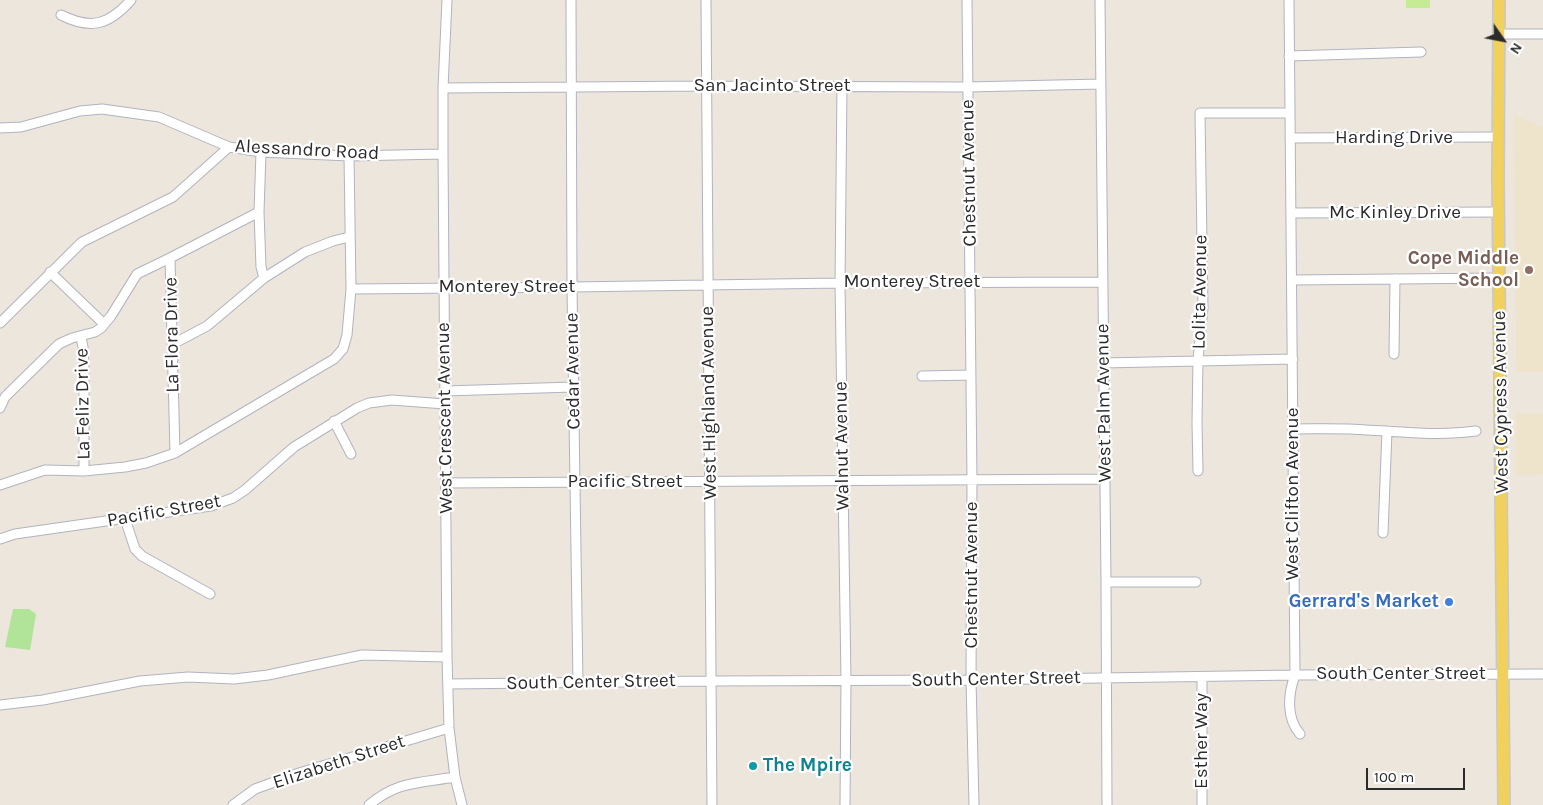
<!DOCTYPE html>
<html>
<head>
<meta charset="utf-8">
<style>
	body { margin:0 }
	#map { position:relative; width:1543px; height:805px; overflow:hidden; background:#ede6dd; font-family:Karla,sans-serif }
	canvas { display:block }
	.north { position:absolute; left:1478px; top:15px; width:50px; height:50px; -webkit-text-stroke:4px #fff; paint-order:stroke; rotate:123deg; font-size:14px; font-weight:700; line-height:20px; text-align:center; color:#2b2b2b }
	.north::after { content:''; display:block; margin:auto; width:18px; height:22px; background:#2b2b2b; clip-path:polygon(50% 0,100% 100%,50% 72%,0 100%) }
	.scale { position:absolute; left:1366px; top:768px; width:99px; height:22px; box-sizing:border-box; border:2px solid #2b2b2b; border-top:0; padding-left:6px; font-size:15px; line-height:18px; white-space:nowrap; color:#2b2b2b; -webkit-text-stroke:4px #fff; paint-order:stroke }
</style>
</head>
<body>
<div id="map">
<canvas width="1543" height="805"></canvas>
<div class="north">N</div>
<div class="scale">100 m</div>
</div>
<script>
const ctx = document.querySelector('canvas').getContext('2d');
ctx.lineJoin = 'round';
function paint(path, color) {
  ctx.fillStyle = color;
  ctx.fill(path, 'evenodd');
}
function strokePath(path, color, width, dash) {
  ctx.strokeStyle = color;
  ctx.lineWidth = width;
  ctx.lineCap = dash ? 'butt' : 'round';
  ctx.setLineDash(dash || []);
  ctx.stroke(path);
}
function write(font, color, halo, rows, align = 'center') {
  ctx.font = font + ' Karla,sans-serif';
  ctx.lineWidth = 4.5;
  ctx.setLineDash([]);
  ctx.textBaseline = 'middle';
  ctx.strokeStyle = halo;
  ctx.fillStyle = color;
  for (const [text, x, y, turn = 0] of rows) {
    ctx.save();
    ctx.translate(x, y);
    ctx.rotate((+turn || 0) * Math.PI / 180);
    ctx.textAlign = isNaN(turn) ? turn : align;
    if (halo) ctx.strokeText(text, 0, 0);
    ctx.fillText(text, 0, 0);
    ctx.restore();
  }
}
const education = new Path2D(`
	M1514,115L1543,127V372H1516Z
	M1516,413H1543V475L1516,476Z`);
const green = new Path2D(`
	M13,609H29L36,614L30,650L5,647Z`);
const pitch = new Path2D(`
	M1406,0H1430V8H1406Z`);
const minor = new Path2D(`
	M447,0L443,88V154L447,657L449,728L455,777L462,805
	M571,0L572,287L578,682
	M706,0L712,805
	M967,0L972,480L971,680L974,805
	M1100,0L1106,582L1107,805
	M1289,0L1295,675C1288,694 1286,718 1300,734
	M61,15C91,30 109,25 131,0
	M1499,34H1543
	M1289,56L1421,52
	M842,86L840,283L846,680L845,805
	M443,88L706,86L967,87L1101,84
	M0,128L21,127L80,111L102,109L159,117L229,147L261,152L349,156L443,154
	M1290,138L1498,137
	M261,152L259,212L261,267L264,278
	M349,156L351,289
	M1291,213L1499,212
	M50,272L104,324
	M1292,280L1500,278
	M0,323L82,242L173,197L229,147
	M81,337L83,347L84,369V471
	M173,344L207,326L264,278L305,252L333,241L349,237
	M1394,354L1395,279
	M1103,363L1293,359
	M922,376L971,375
	M445,391L573,387
	M0,408L5,397L10,392L59,344L72,338L95,332L101,328L111,316L137,274L170,258
	M334,421L351,454
	M1293,429C1318,429 1342,428 1367,430C1404,432 1439,436 1476,431
	M175,453L170,258L259,212
	M1198,471L1197,423L1198,360L1203,308L1200,113H1290
	M446,483L1104,479
	M0,485L45,470L84,471L125,467L146,463L175,453L334,359L343,349L347,335L351,289L572,287L840,283L1102,282
	M125,519L135,549L142,556L210,594
	M1383,533L1387,431
	M0,539L15,534L211,506L233,498L245,490L294,447L357,408L369,403L392,400L445,404
	M1106,582H1196
	M1202,677V805
	M448,684L711,681L971,680L1295,675L1543,674
	M0,705L43,700L140,681L188,677L234,679L268,675L362,655L447,657
	M233,805L255,789L299,773L449,728
	M369,805C397,781 420,783 455,777`);
const major = new Path2D(`
	M1499,0L1498,177L1504,805`);
const markers = [
	[1529,270,5,"#8d6e63"],
	[1449,602,5,"#3f7fe0"],
	[753,766,5,"#0f9aa8"]
];
const streetNames = [
	["San Jacinto Street",772,86],
	["Harding Drive",1394,138],
	["Alessandro Road",307,150,3],
	["Chestnut Avenue",969,173,-91],
	["Mc Kinley Drive",1395,213],
	["Monterey Street",912,282],
	["Monterey Street",507,287],
	["Lolita Avenue",1200,292,-89],
	["La Flora Drive",172,335,-91],
	["Cedar Avenue",573,371,-91],
	["West Cypress Avenue",1501,402,-91],
	["West Highland Avenue",709,403,-91],
	["West Palm Avenue",1104,403,-91],
	["La Feliz Drive",83,404,-91],
	["West Crescent Avenue",445,418,-91],
	["Walnut Avenue",842,446,-91],
	["Pacific Street",625,482],
	["West Clifton Avenue",1293,494,-90],
	["Pacific Street",164,511,-10],
	["Chestnut Avenue",972,575,-90],
	["South Center Street",1401,674],
	["South Center Street",996,679,-1],
	["South Center Street",591,682,-1],
	["Esther Way",1202,741,-90],
	["Elizabeth Street",339,762,-18]
];
const educationNames = [
	["Cope Middle",1519,259],
	["School",1519,281]
];
const shopNames = [
	["Gerrard's Market",1439,602]
];
const cultureNames = [
	["The Mpire",763,766]
];
paint(education, '#eee4cc');
paint(green, '#b1e399');
paint(pitch, '#c5eb95');
strokePath(minor, '#b1b3bf', 11);
strokePath(major, '#c8c8c8', 14);
strokePath(minor, '#fff', 9);
strokePath(major, '#f1d15d', 11);
for (const [x, y, r, color] of markers) {
  const dot = new Path2D();
  dot.arc(x, y, r, 0, 2 * Math.PI);
  ctx.fillStyle = color;
  ctx.fill(dot);
  strokePath(dot, '#fff', 2);
}
write('19px', '#2b2b2b', '#fff', streetNames);
write('bold 19px', '#785e54', '#fff', educationNames, 'right');
write('bold 19px', '#366cbe', '#fff', shopNames, 'right');
write('bold 19px', '#0d838f', '#fff', cultureNames, 'left');
</script>
</body>
</html>
